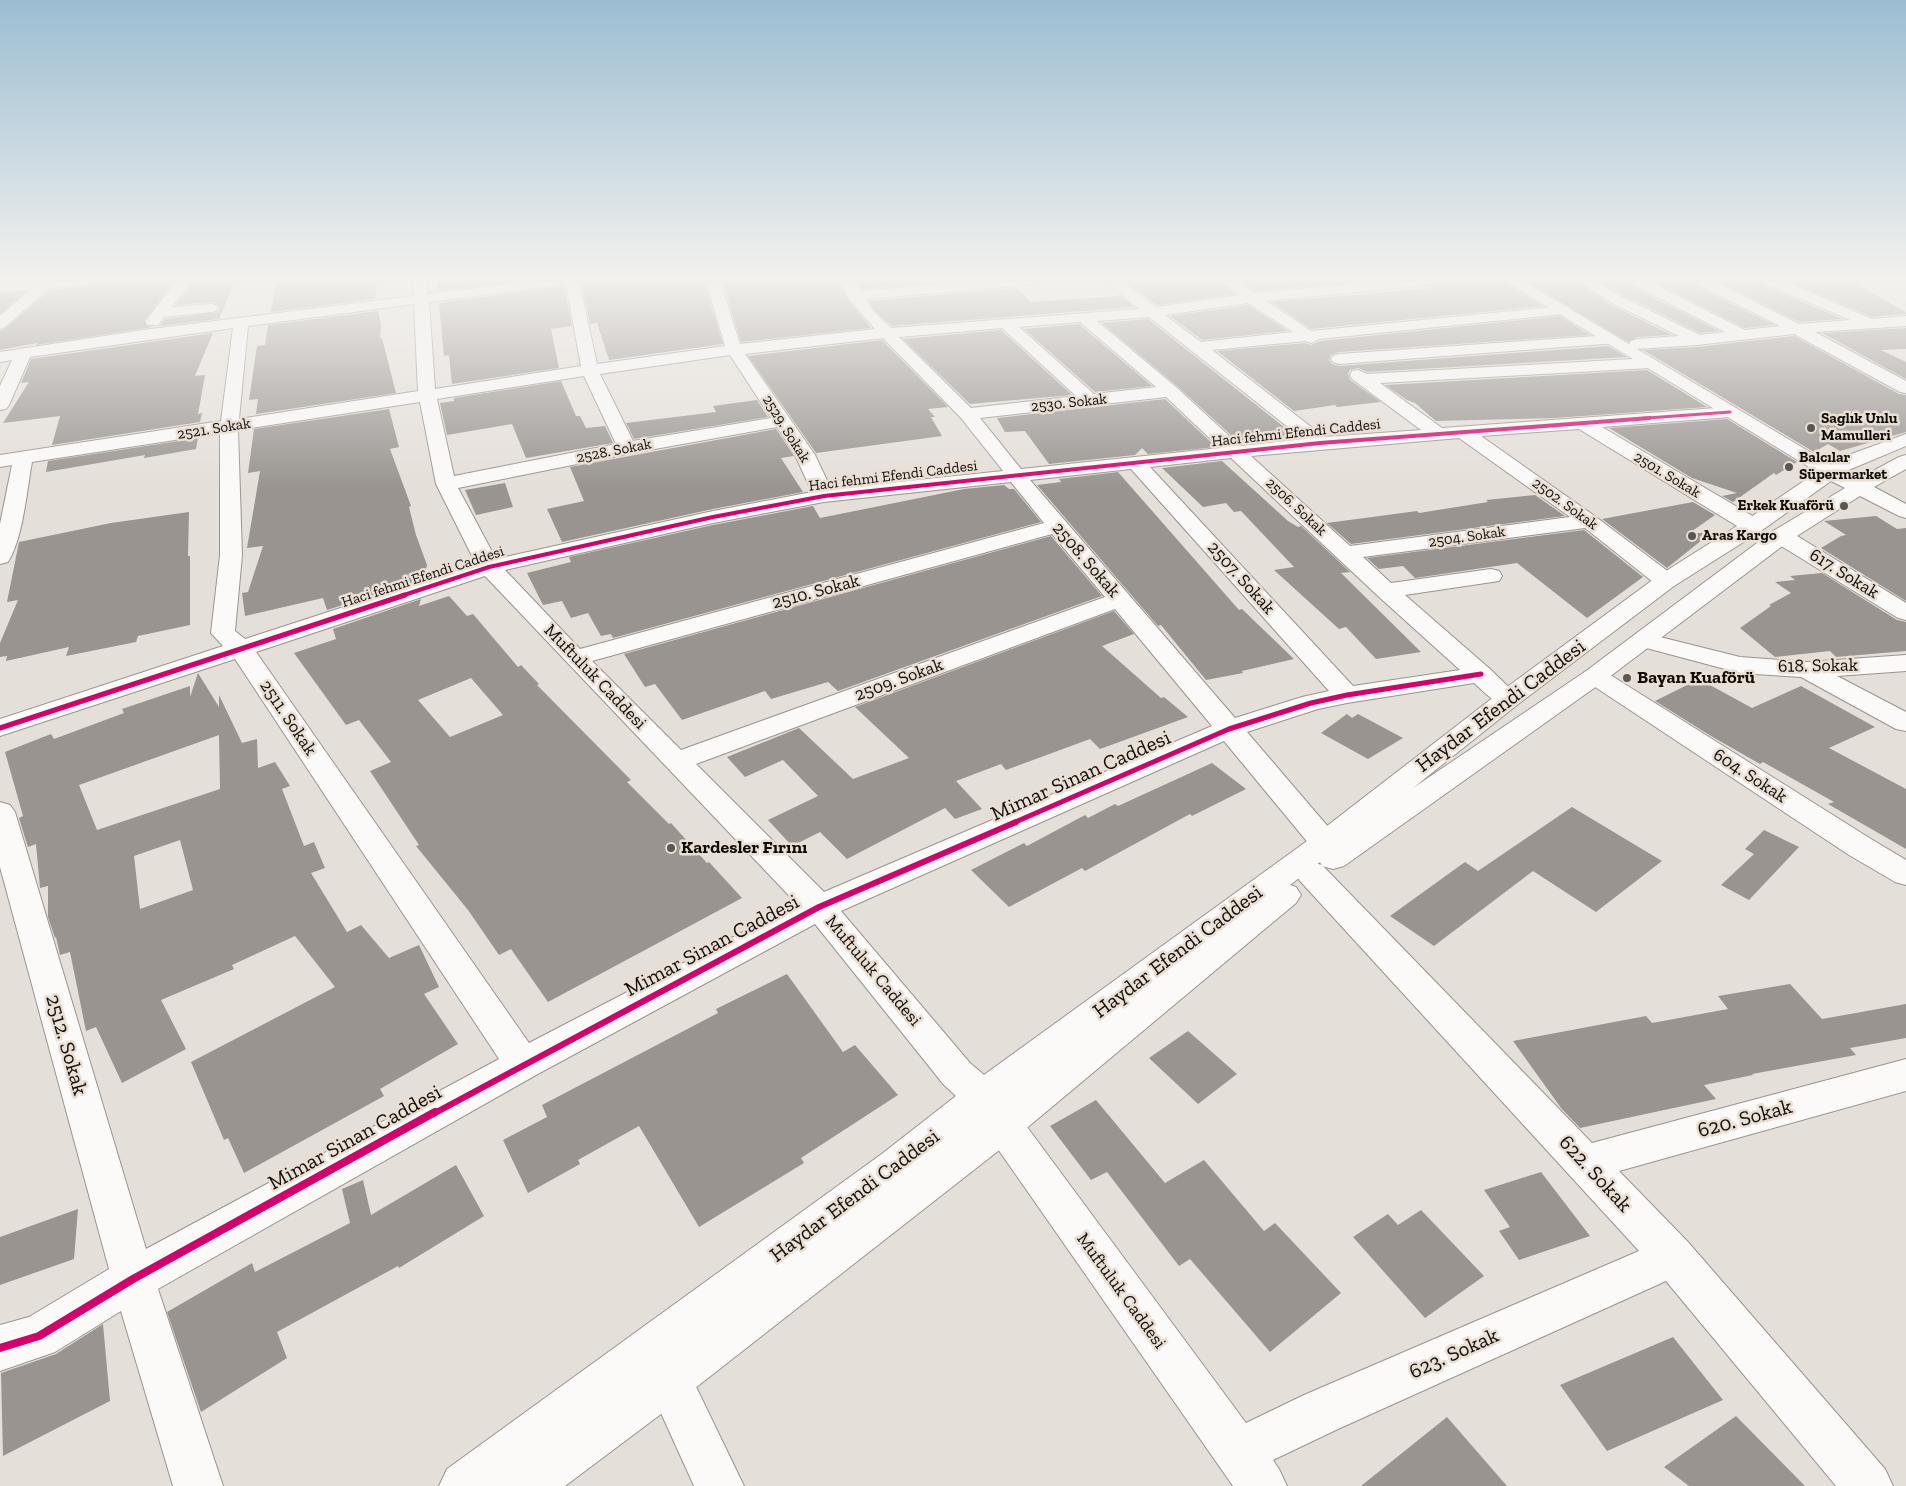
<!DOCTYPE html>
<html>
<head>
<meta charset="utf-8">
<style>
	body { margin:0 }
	canvas { display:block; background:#e5dfd9 }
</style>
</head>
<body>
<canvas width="1906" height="1486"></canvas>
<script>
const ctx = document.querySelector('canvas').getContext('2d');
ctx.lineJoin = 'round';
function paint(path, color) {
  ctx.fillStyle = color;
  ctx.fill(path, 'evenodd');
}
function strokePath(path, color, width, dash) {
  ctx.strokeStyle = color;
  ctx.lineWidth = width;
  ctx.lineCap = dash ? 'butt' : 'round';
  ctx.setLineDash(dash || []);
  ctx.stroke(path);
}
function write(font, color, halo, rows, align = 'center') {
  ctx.font = font + ' "Zilla Slab",serif';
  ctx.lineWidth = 5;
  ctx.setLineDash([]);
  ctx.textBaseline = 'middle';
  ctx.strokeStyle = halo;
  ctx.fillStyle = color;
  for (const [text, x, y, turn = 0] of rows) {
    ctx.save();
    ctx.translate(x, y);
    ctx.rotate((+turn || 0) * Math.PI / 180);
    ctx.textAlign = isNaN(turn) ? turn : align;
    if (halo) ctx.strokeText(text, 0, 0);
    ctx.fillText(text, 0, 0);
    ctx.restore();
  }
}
const building = new Path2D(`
	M94,281H97V283L175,281L144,321L147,326L153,327L36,345L37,343L0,350V331L6,328L50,290L90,286Z
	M193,281H235L219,319L160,326L165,319L218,312L220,307L216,303L211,302L176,305Z
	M276,281H377L375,299L271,312Z
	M453,281H515L438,291V283Z
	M581,281H704L723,344L609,360L597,323L590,324Z
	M722,281H837L848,300L871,328L741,342Z
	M855,281H914L917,284L861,289Z
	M1125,281H1222L1235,294L1157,305Z
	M1242,281H1351L1353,282L1255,291Z
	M1475,281H1504L1543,306L1311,329L1271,302L1432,288L1430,286L1433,284L1478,282Z
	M1526,281H1577L1609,304L1672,335L1637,337L1628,342Z
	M1599,281H1628L1631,286L1719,331L1700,333L1621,294Z
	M1652,281H1693L1696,286L1774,325L1745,328Z
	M1717,281H1763L1766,286L1842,319L1799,322Z
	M1788,281H1851L1906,312V314L1872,317Z
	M564,286L572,326L551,329L559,368L452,384L449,355L444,356L439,303Z
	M1017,288L1031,302L1121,296L1134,307L892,326L874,310L869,301Z
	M25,292L0,314V294Z
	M1248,305L1288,331L1202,340L1170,316Z
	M378,311L381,325L380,338H382L396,393L256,414L258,399L249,400L257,346L265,345L268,325Z
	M1560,316L1590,335L1339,352L1331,355L1329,360L1332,364L1339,366L1608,346L1627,357L1367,372L1358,368L1350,370L1348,374L1350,380L1381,402L1337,407L1335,405L1294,411L1217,351L1305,343L1311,345L1320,341Z
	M1148,319L1298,438L1241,444L1177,386L1102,323Z
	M1079,324L1152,386L1095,392L1024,329Z
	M1906,328V349L1881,350L1906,362V379L1822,333Z
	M1001,330L1072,395L970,404L903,339Z
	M213,333L195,376L205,375L198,414L202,413L200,422L52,445L60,416L3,423L29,382L21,383L31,359Z
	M1794,336L1899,394L1906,395V432L1840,451L1828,444L1814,452L1643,350L1697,347Z
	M882,340L948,407L928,409L935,417H931L942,436L816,453L748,356Z
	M1647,370L1707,407L1555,418L1436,421L1415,403L1407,400L1385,385Z
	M561,381L576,416H580L586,428L605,426L613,443L526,458L512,424L447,435L440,403L454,401V398Z
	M1165,399L1216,447L1148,454L1142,448L1135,455L1049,464L1025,431L1005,432L997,418Z
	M757,400L768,417L634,439L626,423L716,412L713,406Z
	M389,409L399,447L390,449L411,506L409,507L416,535L427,565L424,579L327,610L323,598L245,616L242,593L248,592L263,546L247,548L260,471L248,473L254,429Z
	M1727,419L1797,462L1776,475L1774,473L1733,502L1722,496L1737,493L1692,478L1609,428Z
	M776,429L794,456L781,458L803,492L713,509L562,542L547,509L584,501L570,467Z
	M198,438L196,449L144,458L145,455L46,472L48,461Z
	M1222,461L1288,521L1298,527L1301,526L1350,572L1341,573L1421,652L1376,659L1346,627L1339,629L1274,570L1294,567L1241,511L1234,512L1226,503L1203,507L1162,468Z
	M1118,472L1239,610L1242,609L1294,659L1242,671L1243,673L1206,680L1161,625L1158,626L1037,485L1061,482L1059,479Z
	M505,483L513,507L476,515L465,490Z
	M1004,485L1009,489H1014L1041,522L613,638L611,634L601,636L588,613L571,618L562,601L543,605L527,573L571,562L569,557L713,525L813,506L820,518L964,489Z
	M1535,495L1565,516L1351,544L1327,523L1417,511L1419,513L1488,502L1486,500Z
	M1693,502L1715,515L1688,534L1712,532L1667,568L1602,519Z
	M189,512L188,556H190V625L138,636L136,642L66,656L69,647L6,661L7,656L0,657V643L18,600L7,602L19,542L111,523Z
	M1876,516L1897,529L1906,528V601L1821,548L1841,536L1846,535L1824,521Z
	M1584,530L1643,577L1587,618L1517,563L1415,578L1403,566L1379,569L1367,558Z
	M1051,536L1102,596L838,691L828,682L771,699L765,691L682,720L655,684L645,687L624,654Z
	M1822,573L1897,620L1906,622V651L1836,657L1830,651L1775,657L1740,628L1771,606L1769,605L1791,593L1775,582L1795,580L1790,576Z
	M449,596L467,616L473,614L518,667L521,665L539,684L537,685L631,780L627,782L669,824L671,823L707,863L709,862L742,898L548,1002L511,949L499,955L468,910L416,846L419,845L370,771L391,762L359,720L346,725L294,653L336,639L333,629L421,599L419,606ZM471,678L503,715L450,737L418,700Z
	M1114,611L1134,634L1102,646L1161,698L1164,697L1188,717L1100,749L1090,739L1006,770L1001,764L956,781L982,809L955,819L945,808L847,859L820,832L792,846L768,820L818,796L783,760L745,777L727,757L799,728L853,779L909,758L855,707Z
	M198,673L219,707V695L242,743L257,739L258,768L275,762L290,786L282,789L304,846L314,842L325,868L311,873L347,932L361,925L389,958L419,945L439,987L424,994L458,1044L380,1089L384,1096L244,1173L228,1138L224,1140L191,1062L335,987L295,936L232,965L234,969L161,1000L186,1049L122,1083L96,1027L86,1031L70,952L60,955L56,937L55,938L48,917V886L40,888L36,844L28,847L26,841L19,818L23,816L5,752L51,734L54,739L124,713L122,709L190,686V697ZM219,735L220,789L97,830L79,785ZM180,840L193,890L140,909L134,856Z
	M1699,679L1752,708L1801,686L1875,727L1829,748L1906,789V849L1828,804L1834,802L1763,762L1760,764L1711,736L1655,701Z
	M1347,714L1352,718L1358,714L1403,738L1368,759L1321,733Z
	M1212,763L1246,789L1192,816L1190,814L1085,871L1082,868L1009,907L971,870L1024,843L1027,846L1085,815L1088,818L1115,804L1118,806Z
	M1572,807L1662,861L1596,912L1533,871L1434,946L1390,916L1465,862L1478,871Z
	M1764,830L1799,847L1749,900L1721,885L1754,854L1745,849Z
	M787,974L843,1052L855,1045L898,1095L801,1158L804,1163L699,1227L639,1126L578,1160L580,1164L528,1193L503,1140L547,1117L542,1105L718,1013L716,1009Z
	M1790,984L1822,1019L1906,1004V1038L1850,1048L1856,1055L1752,1074L1753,1075L1704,1085L1716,1099L1580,1128L1561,1108L1513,1041L1646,1016L1652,1023L1728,1009L1718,996Z
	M1188,1031L1237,1074L1198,1104L1149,1058Z
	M1096,1100L1165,1183L1204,1160L1264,1231L1275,1223L1341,1293L1270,1352L1190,1259L1179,1266L1107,1172L1091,1180L1050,1126Z
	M456,1165L484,1216L399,1268L398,1266L277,1332L287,1358L201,1412L167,1312L252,1263L255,1272L350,1223L342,1189L363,1180L371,1215Z
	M1541,1172L1590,1236L1519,1260L1499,1231L1510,1227L1484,1190Z
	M78,1209L74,1259L0,1285V1237Z
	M1421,1210L1484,1276L1425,1318L1353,1237L1388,1214L1398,1225Z
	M103,1324L110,1401L3,1456L1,1373L56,1354Z
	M1673,1337L1723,1400L1607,1451L1560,1385Z
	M1736,1416L1805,1486H1689L1664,1467Z
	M1447,1417L1507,1486H1361Z`);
const minor = new Path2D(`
	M35,281H92L90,284L85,285L49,288L5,327L0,329V316L30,290L0,292V284Z
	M177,281H191L172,307L211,304L216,305L218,308L216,311L211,312L164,317L158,325H148L145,322Z
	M413,281H427L428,294L529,281H579L597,364L725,346L706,281H720L740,344L875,329L849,299L839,281H853L860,291L980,281H1035L1033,284L1028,285L866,299L873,311L891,328L1139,309L1106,281H1122L1156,307L1239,295L1224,281H1239L1254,293L1384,281H1433L1431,284L1426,285L1266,301L1311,331L1563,306L1568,307L1570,310L1568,313L1563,314L1319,339L1312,343L1305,341L1212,350L1324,437L1421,430L1352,379L1350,375L1352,371L1358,370L1367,374L1650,358L1656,360L1658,363L1656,366L1650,368L1380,383L1442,428L1730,407L1736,408L1739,412L1736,416L1730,417L1602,427L1761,521L1764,526L1761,531L1753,532L1745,531L1579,429L1481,436L1596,517L1674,576L1677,581L1674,586L1666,588L1658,586L1585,528L1363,557L1391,583L1491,569L1499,571L1502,576L1499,581L1405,595L1490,669L1521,699L1517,705C1498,709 1488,695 1474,683L1347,703L1318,709L1247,732L1336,836L1340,843L1336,850L1325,854L1314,850L1224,741L841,911L970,1063L996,1085L1246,1423L1304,1395L1639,1251L1300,881L1295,873L1300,865L1311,862L1322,865L1592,1143L1906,1059V1091L1619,1171L1688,1242L1885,1469L1893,1486H1836L1666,1281L1338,1429L1273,1460L1279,1469L1287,1486H1233L970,1109L944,1085L815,924L536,1075L158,1289L223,1486H173L121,1311L55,1352L0,1371V1325L29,1317L109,1269L0,867V802L10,805L15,812L146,1249L499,1059L235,659L0,736V719L223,646L211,633L220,555V433L32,462C27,489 23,539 8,562L0,564V524L12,465L0,467V455L221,421L233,328L30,357L9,405L6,409L0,410V386L12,360L0,362V352L143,330L414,296ZM566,284L581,366L435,389L429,302ZM1248,303L1293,332L1201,342L1165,315ZM414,304L418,391L239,419L248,326ZM1149,317L1303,439L1240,446L1176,387L1097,321ZM1080,322L1156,387L1094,394L1019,327ZM1002,328L1076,396L971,408L899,337ZM883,338L961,418L1003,471L831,489L815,455L745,354ZM730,355L771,418L633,441L600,374ZM584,376L616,444L454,476L437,399ZM1166,397L1220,448L1021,469L980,418ZM420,402L436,484L476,564L245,639L235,631L242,555L238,430ZM777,427L795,455L812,492L713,511L496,559L458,488L627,454ZM1459,438L1570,517L1350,546L1251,456ZM1231,458L1378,596L1460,670L1353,686L1150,467ZM1131,469L1329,691L1302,697L1235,718L1030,480ZM1011,482L1044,523L580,649L505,570L713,523L824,502ZM1052,534L1105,597L681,750L592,661ZM485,576L797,904L529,1043L256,652ZM1115,609L1212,726L824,892L696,764Z
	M1579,281H1596L1620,296L1700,335L1725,332L1632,284L1630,281H1648L1745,330L1780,326L1697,284L1695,281H1713L1799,324L1850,320L1767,284L1765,281H1784L1872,319L1906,316V326L1815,332L1906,381V393L1900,392L1794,334L1697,345L1637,349L1631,347L1629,344L1631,341L1637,339L1679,336L1610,302Z
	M1611,335L1617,337L1619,340L1617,343L1339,364L1333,362L1331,359L1333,356L1339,354Z
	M1781,530L1789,531L1906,603V620L1898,618L1773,541L1770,536L1773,531Z
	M1644,633L1740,657L1807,662L1906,655V671L1837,676L1906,712V731L1896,729L1801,677L1740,673L1635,645L1632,640L1635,635Z
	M1595,668L1604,671L1871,839L1906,860V885L1895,882L1849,855L1586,681L1582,676L1586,671Z
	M669,1357L685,1364L744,1486H694L646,1380L653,1364Z`);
const major = new Path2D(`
	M1506,281H1523L1830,464L1835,460L1906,434V446L1844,472L1858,479L1899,457L1906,455V469L1874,487L1906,504V518L1899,516L1860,496L1789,541L1604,681L1344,866L1333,869L1322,866L1320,862L1290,885L1296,887L1301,895L1296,903L1016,1137L685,1396L565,1486H439L447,1469L883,1153L970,1085L1314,836L1499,693L1658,576L1745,521L1817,472ZM1831,481L1845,488L1773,531L1586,671L1413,788L1517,705L1674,586L1761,531Z`);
const cyclewayFar4 = new Path2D(`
	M1634,419L1730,412`);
const cyclewayFar3 = new Path2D(`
	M401,596L489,567L713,517L824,496L1320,443L1650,418`);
const cyclewayFar2 = new Path2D(`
	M0,728L405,595
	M1013,823L1229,729L1311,703L1347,695L1481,674`);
const cyclewayFar1 = new Path2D(`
	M433,1114L819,907L1016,822`);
const cycleway = new Path2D(`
	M0,1348L39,1336L133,1279L435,1112`);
const markers = [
	[1811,428,5,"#5a5651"],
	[1789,467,5,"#5a5651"],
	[1844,506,5,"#5a5651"],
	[1692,536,5,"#5a5651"],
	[1627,678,5,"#5a5651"],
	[671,848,5,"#5a5651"]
];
const farStreetnames = [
	["2530. Sokak",1069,403,-6],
	["2521. Sokak",214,429,-9],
	["2529. Sokak",786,429,58],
	["Haci fehmi Efendi Caddesi",1296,433,-6],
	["2528. Sokak",614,451,-11],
	["2501. Sokak",1667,475,31],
	["Haci fehmi Efendi Caddesi",893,476,-7],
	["2502. Sokak",1565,504,36],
	["2506. Sokak",1296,507,43],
	["2504. Sokak",1467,537,-8],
	["Haci fehmi Efendi Caddesi",423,577,-18]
];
const farPoinames = [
	["Saglık Unlu",1821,419],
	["Mamulleri",1821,436],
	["Balcılar",1799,458],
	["Süpermarket",1799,475],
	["Erkek Kuaförü",1834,506,"right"],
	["Aras Kargo",1702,536]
];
const streetNames = [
	["2508. Sokak",1086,560,49],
	["617. Sokak",1844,574,32],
	["2507. Sokak",1241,578,48],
	["2510. Sokak",816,592,-15],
	["618. Sokak",1818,666,-1],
	["Muftuluk Caddesi",595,677,46],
	["2509. Sokak",899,680,-20],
	["2511. Sokak",288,718,56],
	["604. Sokak",1750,776,33],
	["Muftuluk Caddesi",873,971,50],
	["Muftuluk Caddesi",1121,1291,54]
];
const poiNames = [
	["Bayan Kuaförü",1637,678],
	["Kardesler Fırını",681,848]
];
const nearStreetnames = [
	["Haydar Efendi Caddesi",1501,706,-37],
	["Mimar Sinan Caddesi",1081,776,-24],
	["Mimar Sinan Caddesi",712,946,-28],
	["Haydar Efendi Caddesi",1178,952,-37],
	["2512. Sokak",66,1045,74],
	["620. Sokak",1745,1119,-15],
	["Mimar Sinan Caddesi",355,1138,-29],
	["622. Sokak",1595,1174,47],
	["Haydar Efendi Caddesi",855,1196,-37],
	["623. Sokak",1454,1354,-24]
];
paint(building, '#999490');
strokePath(minor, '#99948f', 2);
strokePath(major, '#99948f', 2);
paint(minor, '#fbfaf9');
paint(major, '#fbfaf9');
strokePath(cyclewayFar4, '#d6006c', 3);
strokePath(cyclewayFar3, '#d6006c', 4);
strokePath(cyclewayFar2, '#d6006c', 5);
strokePath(cyclewayFar1, '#d6006c', 6);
strokePath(cycleway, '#d6006c', 8);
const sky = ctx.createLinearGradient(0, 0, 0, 489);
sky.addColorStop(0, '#9bbdd2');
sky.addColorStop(0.57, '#f3f1ee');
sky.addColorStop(1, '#f3f1ee00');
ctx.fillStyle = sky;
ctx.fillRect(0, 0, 1906, 489);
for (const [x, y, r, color] of markers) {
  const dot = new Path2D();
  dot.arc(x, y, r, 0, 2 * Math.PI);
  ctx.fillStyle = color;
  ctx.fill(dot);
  strokePath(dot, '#eadfd4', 2);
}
write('15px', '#0f0c08', '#eadfd4', farStreetnames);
write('bold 15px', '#0f0c08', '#eadfd4', farPoinames, 'left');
write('18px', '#0f0c08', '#eadfd4', streetNames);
write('bold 18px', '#0f0c08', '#eadfd4', poiNames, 'left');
write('21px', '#0f0c08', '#eadfd4', nearStreetnames);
</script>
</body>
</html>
